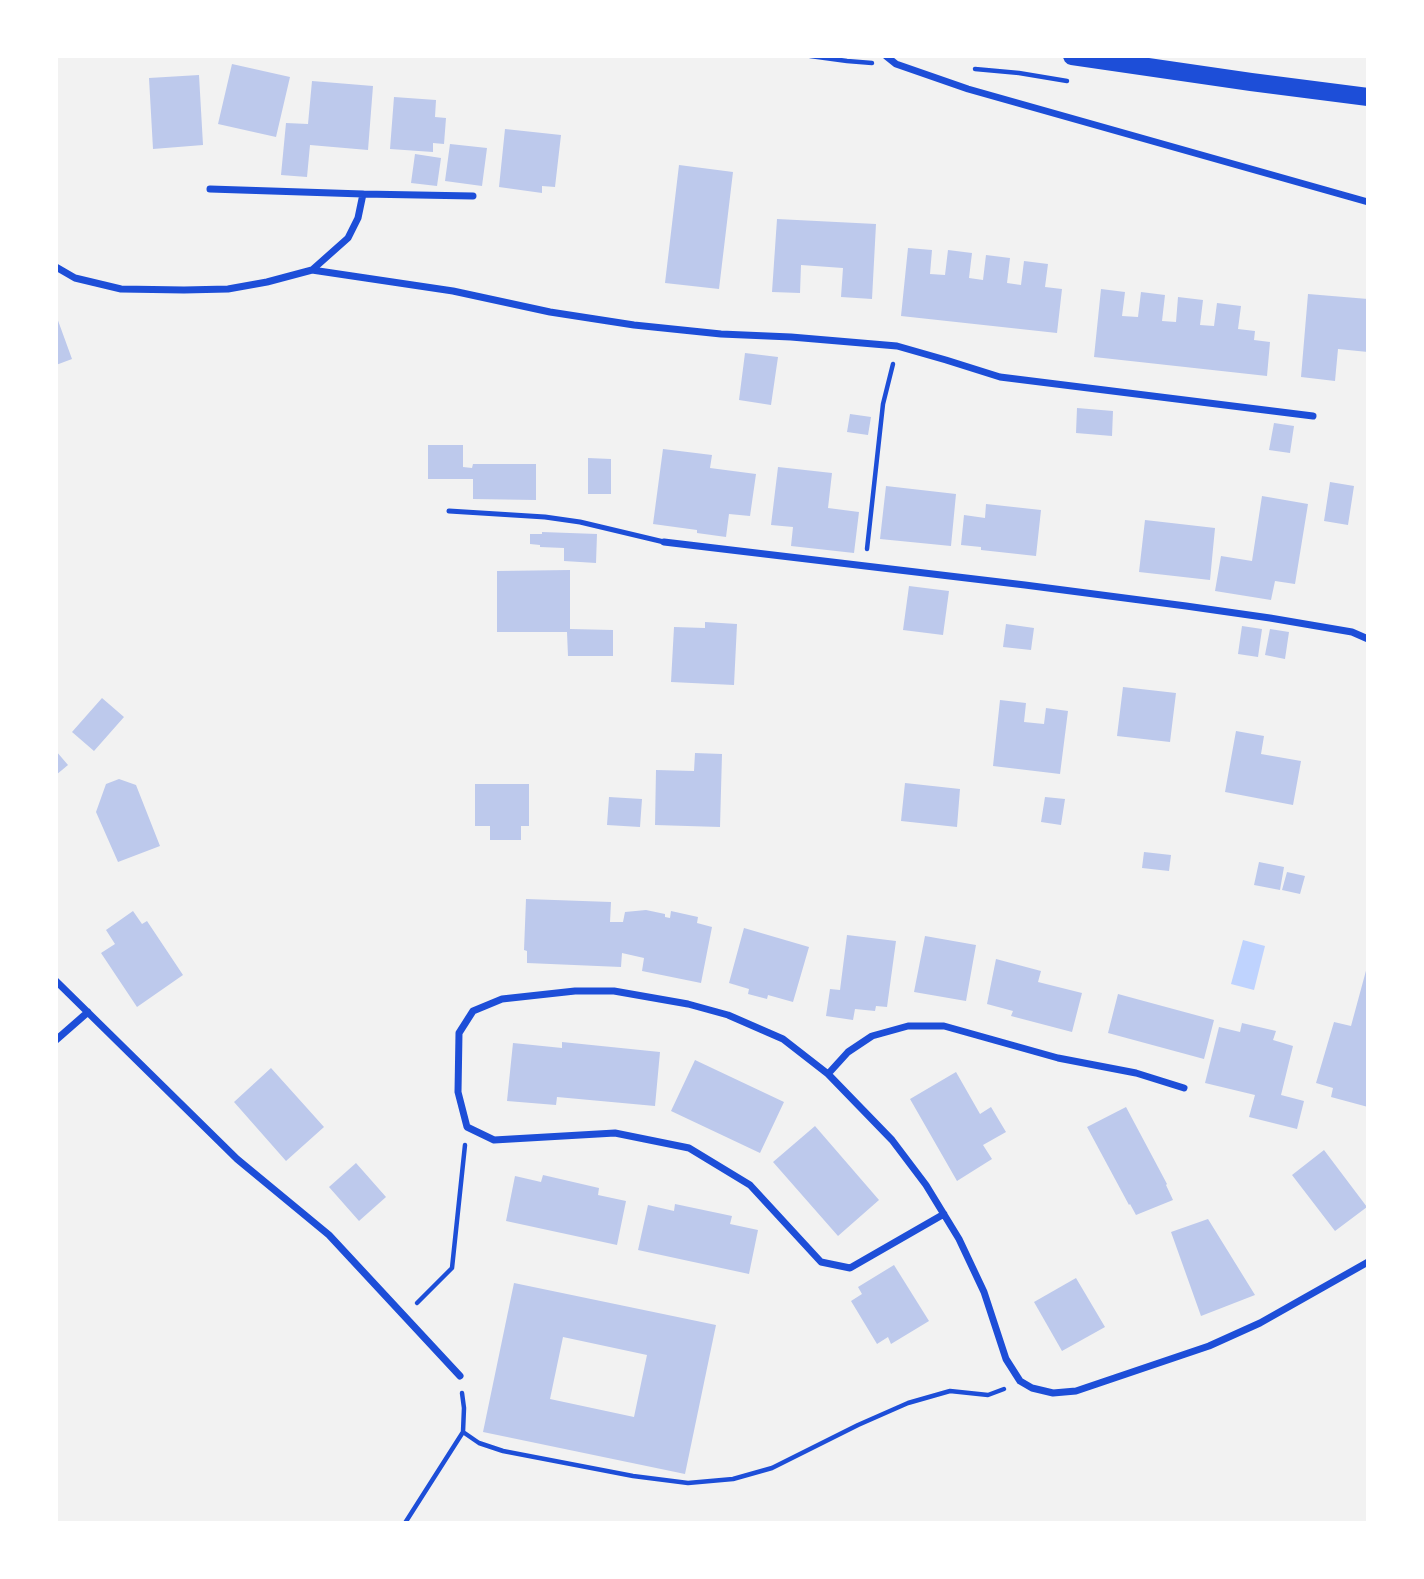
<!DOCTYPE html>
<html>
<head>
<meta charset="utf-8">
<style>
	body { margin:0 }
	#map { position:relative; width:1424px; height:1579px; overflow:hidden; background:#f2f2f2; font-family:"Noto Sans",sans-serif }
	canvas { display:block }
	.frame { position:absolute; inset:0; border:58px solid #fff; pointer-events:none }
</style>
</head>
<body>
<div id="map">
<canvas width="1424" height="1579"></canvas>
<div class="frame"></div>
</div>
<script>
const ctx = document.querySelector('canvas').getContext('2d');
ctx.lineJoin = 'round';
function paint(path, color) {
  ctx.fillStyle = color;
  ctx.fill(path, 'evenodd');
}
function strokePath(path, color, width, dash) {
  ctx.strokeStyle = color;
  ctx.lineWidth = width;
  ctx.lineCap = dash ? 'butt' : 'round';
  ctx.setLineDash(dash || []);
  ctx.stroke(path);
}
const water = new Path2D(`
	M1243,940L1265,946L1254,990L1231,984Z`);
const building = new Path2D(`
	M232,64L290,77L276,137L218,124Z
	M199,75L203,145L153,149L149,78Z
	M312,81L373,86L368,150L310,145L307,177L281,175L286,123L308,124Z
	M394,97L436,100L435,117L446,118L444,144L433,143V152L390,149Z
	M505,129L561,135L555,187L542,186V193L499,187Z
	M450,144L487,148L482,186L445,181Z
	M415,154L441,158L437,186L411,183Z
	M679,165L733,172L719,289L665,283Z
	M777,219L876,224L872,299L841,297L843,268L801,265L800,293L772,292Z
	M908,248L932,250L930,274L945,275L948,250L972,253L969,278L983,280L986,255L1010,258L1007,283L1021,285L1024,261L1048,264L1045,287L1062,289L1057,333L901,316Z
	M1101,289L1125,292L1122,316L1138,317L1141,292L1165,295L1162,321L1176,322L1178,297L1203,300L1200,325L1214,326L1217,303L1241,306L1238,329L1255,331L1254,340L1270,342L1267,376L1094,357Z
	M1308,294L1368,299V352L1338,349L1335,381L1301,377Z
	M56,315L72,359L56,365Z
	M745,353L778,357L771,405L739,400Z
	M1077,408L1113,411L1112,436L1076,433Z
	M850,414L871,417L868,435L847,432Z
	M1274,423L1294,426L1290,453L1269,450Z
	M428,445H463V467L472,468L473,464H536V500L473,499V479H428Z
	M663,449L712,455L710,468L756,474L750,516L729,514L726,537L697,533V530L653,524Z
	M588,458L611,459V494H588Z
	M778,467L832,473L828,508L859,512L854,553L791,546L793,527L771,525Z
	M1330,482L1354,486L1348,525L1324,521Z
	M886,486L956,494L951,546L880,539Z
	M1262,496L1308,504L1295,584L1275,581L1271,600L1215,591L1221,556L1252,561Z
	M986,504L1041,510L1036,556L981,550V547L961,545L964,515L985,518Z
	M1145,520L1215,528L1210,580L1139,572Z
	M542,532L597,534L596,563L564,561V548L540,547V545L530,544V534H542Z
	M570,570V629L613,630V656H568L567,632H497V571Z
	M909,586L949,591L943,635L903,630Z
	M705,622L737,624L734,685L671,682L674,627L705,628Z
	M1006,624L1034,628L1031,650L1003,647Z
	M1242,626L1262,629L1258,657L1238,654Z
	M1270,629L1289,632L1285,659L1265,655Z
	M1123,687L1176,693L1170,742L1117,736Z
	M102,698L124,717L94,751L72,732Z
	M1000,700L1026,703L1024,722L1044,724L1046,708L1068,711L1060,774L993,766Z
	M1236,731L1264,736L1261,754L1301,761L1293,805L1225,792Z
	M56,751L68,765L56,775Z
	M695,753L722,754L720,827L655,825L656,770L694,771Z
	M119,779L136,785L160,846L118,862L96,812L106,784Z
	M905,783L960,789L957,827L901,821Z
	M475,784H529V826H521V840H490V826H475Z
	M609,797L642,799L640,827L607,825Z
	M1045,797L1065,799L1061,825L1041,822Z
	M1144,852L1171,855L1169,871L1142,868Z
	M1259,862L1284,867L1280,890L1254,885Z
	M1287,872L1305,876L1300,894L1282,890Z
	M526,899L611,902L610,922H623L625,912L646,910L665,914V917L670,918L671,911L698,917L697,923L712,927L701,983L642,971L644,958L622,953L621,967L527,963V951L524,950Z
	M133,911L142,924L147,921L183,975L137,1007L101,953L115,944L106,930Z
	M744,928L809,947L793,1002L768,995L767,999L748,994L749,989L729,983Z
	M847,935L896,941L887,1007L876,1006L875,1011L855,1009L853,1020L826,1016L830,989L840,990Z
	M925,936L976,945L966,1001L914,992Z
	M996,959L1041,971L1038,982L1082,993L1072,1032L1011,1016L1013,1011L987,1004Z
	M1367,967H1368V1107L1331,1097L1333,1088L1316,1083L1334,1022L1351,1026Z
	M1118,994L1214,1020L1204,1059L1108,1033Z
	M1242,1023L1276,1031L1273,1040L1293,1046L1281,1095L1304,1101L1297,1129L1249,1117L1255,1095L1205,1083L1219,1027L1240,1032Z
	M562,1042L660,1052L655,1106L557,1097L556,1105L507,1101L513,1043L562,1048Z
	M695,1060L784,1102L760,1153L671,1111Z
	M271,1068L324,1127L286,1161L234,1102Z
	M956,1072L980,1114L991,1107L1006,1132L983,1145L992,1159L957,1181L910,1099Z
	M1126,1107L1167,1184L1166,1185L1173,1200L1136,1215L1130,1204L1129,1205L1087,1127Z
	M815,1126L879,1200L838,1236L773,1162Z
	M1324,1150L1367,1207L1335,1231L1292,1175Z
	M356,1163L386,1197L359,1221L329,1187Z
	M543,1175L599,1188L598,1195L626,1201L617,1245L506,1221L515,1176L541,1182Z
	M675,1204L732,1216L730,1224L758,1230L749,1274L638,1250L648,1205L674,1211Z
	M1208,1219L1255,1295L1201,1316L1171,1232Z
	M894,1265L929,1321L891,1344L888,1337L877,1344L851,1301L862,1294L858,1287Z
	M1076,1278L1105,1327L1062,1351L1034,1302Z
	M514,1283L716,1325L685,1474L483,1432ZM563,1337L647,1355L634,1417L550,1399Z`);
const path = new Path2D(`
	M810,56L847,61L872,63
	M975,69L1019,73L1067,81
	M867,549L883,404L893,364
	M417,1303L452,1268L465,1145
	M462,1393L464,1408L463,1432L479,1443L503,1451L633,1476L688,1483L733,1479L772,1468L858,1425L908,1403L950,1391L988,1395L1004,1389
	M405,1523L463,1432`);
const service = new Path2D(`
	M449,511L545,517L580,522L664,542`);
const minor = new Path2D(`
	M886,56L896,64L968,89L1368,202
	M210,189L363,194
	M56,267L75,278L121,289L184,290L228,289L267,282L312,270L348,238L358,218L363,194L473,196
	M312,270L453,291L550,312L634,325L721,334L791,337L897,346L946,360L1000,377L1313,416
	M664,542L1025,585L1186,606L1270,618L1352,632L1368,639
	M56,981L237,1159L329,1235L460,1376
	M56,1040L88,1012
	M828,1074L783,1039L728,1015L688,1004L614,991H575L502,999L473,1011L459,1033L458,1092L467,1127L494,1140L615,1133L689,1148L750,1185L821,1262L850,1268L944,1214
	M1184,1088L1136,1073L1058,1058L944,1026H908L872,1036L848,1052L828,1074L892,1140L926,1185L959,1239L984,1292L1006,1359L1020,1381L1032,1388L1053,1393L1076,1391L1209,1346L1260,1323L1368,1262`);
const primary = new Path2D(`
	M1072,56L1251,82L1368,97`);
paint(water, '#bfd3fe');
paint(building, '#bdc9ec');
strokePath(path, '#1d4ed8', 4.5);
strokePath(service, '#1d4ed8', 5);
strokePath(minor, '#1d4ed8', 7);
strokePath(primary, '#1d4ed8', 18);
</script>
</body>
</html>
